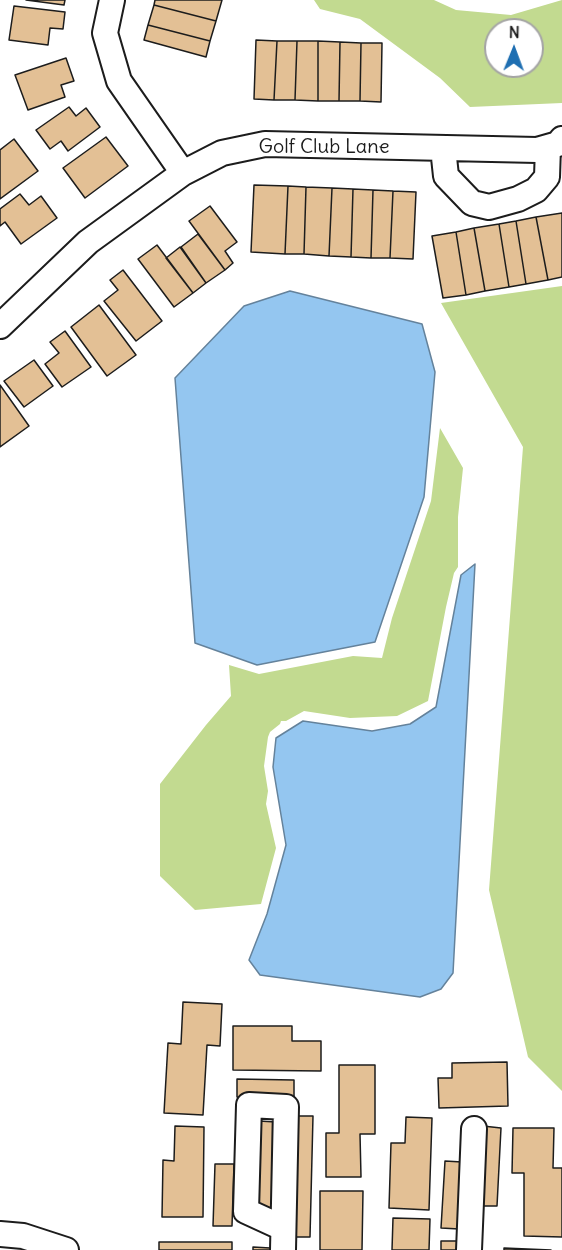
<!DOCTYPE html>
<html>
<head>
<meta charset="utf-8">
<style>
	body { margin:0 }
	#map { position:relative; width:562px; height:1250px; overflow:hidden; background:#fff; font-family:Delius,sans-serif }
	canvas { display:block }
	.north { position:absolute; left:484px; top:18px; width:60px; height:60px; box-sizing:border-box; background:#fff; border:2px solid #a4a4a4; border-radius:50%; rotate:1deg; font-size:16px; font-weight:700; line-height:24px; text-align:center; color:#1c1c1c }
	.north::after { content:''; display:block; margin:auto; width:21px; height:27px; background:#1f6fb2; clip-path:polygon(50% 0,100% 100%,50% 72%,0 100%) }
</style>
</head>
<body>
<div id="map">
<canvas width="562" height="1250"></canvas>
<div class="north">N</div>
</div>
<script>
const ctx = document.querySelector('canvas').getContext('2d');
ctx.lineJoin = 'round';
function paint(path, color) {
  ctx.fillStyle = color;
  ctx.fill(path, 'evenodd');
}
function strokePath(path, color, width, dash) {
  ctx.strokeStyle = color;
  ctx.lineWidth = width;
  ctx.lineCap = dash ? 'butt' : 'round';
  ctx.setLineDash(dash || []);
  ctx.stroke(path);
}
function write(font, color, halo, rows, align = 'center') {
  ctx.font = font + ' Delius,sans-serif';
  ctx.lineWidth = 4.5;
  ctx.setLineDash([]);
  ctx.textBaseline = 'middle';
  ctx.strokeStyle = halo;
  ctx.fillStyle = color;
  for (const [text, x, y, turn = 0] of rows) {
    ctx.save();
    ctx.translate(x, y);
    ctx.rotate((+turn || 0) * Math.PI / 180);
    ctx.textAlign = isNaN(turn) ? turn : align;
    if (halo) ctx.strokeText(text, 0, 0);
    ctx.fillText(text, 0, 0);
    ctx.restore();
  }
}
const green = new Path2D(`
	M314,0H434L456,10L511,15L562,0V103L470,107L440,78L360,19L320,9ZM496,30H532V66H496Z
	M562,286V1091L528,1057L489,890L523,447L441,303Z
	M440,428L463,468L458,517V567L454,573L446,607L428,701L397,716L350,718L304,711L286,721H281L280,724L270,732L268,737L264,766L268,791L266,804L276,848L261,904L195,910L160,876V784L206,725L231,696L229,665L259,674L353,656L382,658L392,618L431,501Z`);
const water = new Path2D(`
	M290,291L422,324L435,372L424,497L375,642L257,665L195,643L175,378L244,306Z
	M475,564L453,973L441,989L420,997L260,975L249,960L267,914L286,845L273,767L276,738L303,721L372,731L410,724L436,707L461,575Z`);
const building = new Path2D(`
	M26,0H65L64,5Z
	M155,0H222L216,21L154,5Z
	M154,5L216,21L210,41L148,25Z
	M14,6L65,12L63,29L50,28L48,45L9,40Z
	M148,25L210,41L206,57L144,40Z
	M256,40L277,41L274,100L254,99Z
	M277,41H297L295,100H274Z
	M297,41H318V101L295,100Z
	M318,41L340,42L339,101H318Z
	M340,42L361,43L360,101H339Z
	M361,43H382L381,102L360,101Z
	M66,58L74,81L61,85L65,97L28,110L15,75Z
	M69,107L76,116L86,108L100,127L68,151L61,141L50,149L36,130Z
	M106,137L128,166L85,198L63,168Z
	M14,139L38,171L0,199V150Z
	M254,185L288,186L285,254L251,252Z
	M288,186L306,187L304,254H285Z
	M306,187L332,188L329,256L304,254Z
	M332,188L353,189L351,257L329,256Z
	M353,189L373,190L371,258L351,257Z
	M373,190L393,191L390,258H371Z
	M393,191L416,192L413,259L390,258Z
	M20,194L29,205L41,196L57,218L21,244L5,222L0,226V209Z
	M210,206L237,242L225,251L233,263L225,270L189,221Z
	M562,213V277L548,280L536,217Z
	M536,217L548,280L526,284L516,221Z
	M516,221L526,284L509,287L499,224Z
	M499,224L509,287L485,291L474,228Z
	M474,228L485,291L466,295L456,232Z
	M456,232L466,295L443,298L432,236Z
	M198,234L225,270L206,283L181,247Z
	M157,245L193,293L174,307L138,259Z
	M180,247L206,283L193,293L166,258Z
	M123,270L162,321L136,341L104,301L118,290L110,280Z
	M99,305L136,355L107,376L71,327Z
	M65,331L91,367L62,387L45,364L59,353L50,342Z
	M34,360L53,386L24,407L4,381Z
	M0,385L29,426L0,447Z
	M183,1002L222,1004L220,1046L207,1045L203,1115L164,1113L168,1043L181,1044Z
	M233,1026H292V1041H321V1071L233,1070Z
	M507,1062L508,1106L439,1108L438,1078H452V1063Z
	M339,1065H375V1134H360L361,1177H326V1133H339Z
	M237,1079L294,1080V1098L237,1097Z
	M294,1116H313L310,1237H291Z
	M406,1117L432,1118L429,1210L389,1208L391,1143H405Z
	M259,1121L276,1122L272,1209L256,1208Z
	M175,1126L204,1127L203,1217H162L163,1160L174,1161Z
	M483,1126L501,1128L497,1206H479Z
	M513,1128H554L553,1168H562V1237L524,1236V1173H512Z
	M445,1161L462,1162L459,1229L441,1228Z
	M215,1164H234L232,1226H213Z
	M320,1191H363L362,1250H320Z
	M393,1218L430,1219L429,1250H392Z
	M441,1241H459V1250H441Z
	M159,1242H232V1250H159Z
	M253,1247L270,1248V1250H253Z
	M504,1248L551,1250H504Z`);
const minor = new Path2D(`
	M112,0L105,33L119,81L183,173
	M443,148L446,176L472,203L489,207L518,199L536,190L547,177L548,147
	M0,326L88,242L183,173L222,153L265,144L537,150L558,144L562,139
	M0,1234L23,1236L66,1250
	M283,1250L286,1107L249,1105L246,1211L283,1228
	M469,1250L474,1129`);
const streetNames = [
	["Golf Club Lane",324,147]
];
paint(green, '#c2da90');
paint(water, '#94c6f0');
strokePath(water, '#64829b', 1.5);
paint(building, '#e3c095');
strokePath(building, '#1c1c1c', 1.5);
strokePath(minor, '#1c1c1c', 28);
strokePath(minor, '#fff', 24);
write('20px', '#1c1c1c', '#fff', streetNames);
</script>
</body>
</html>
